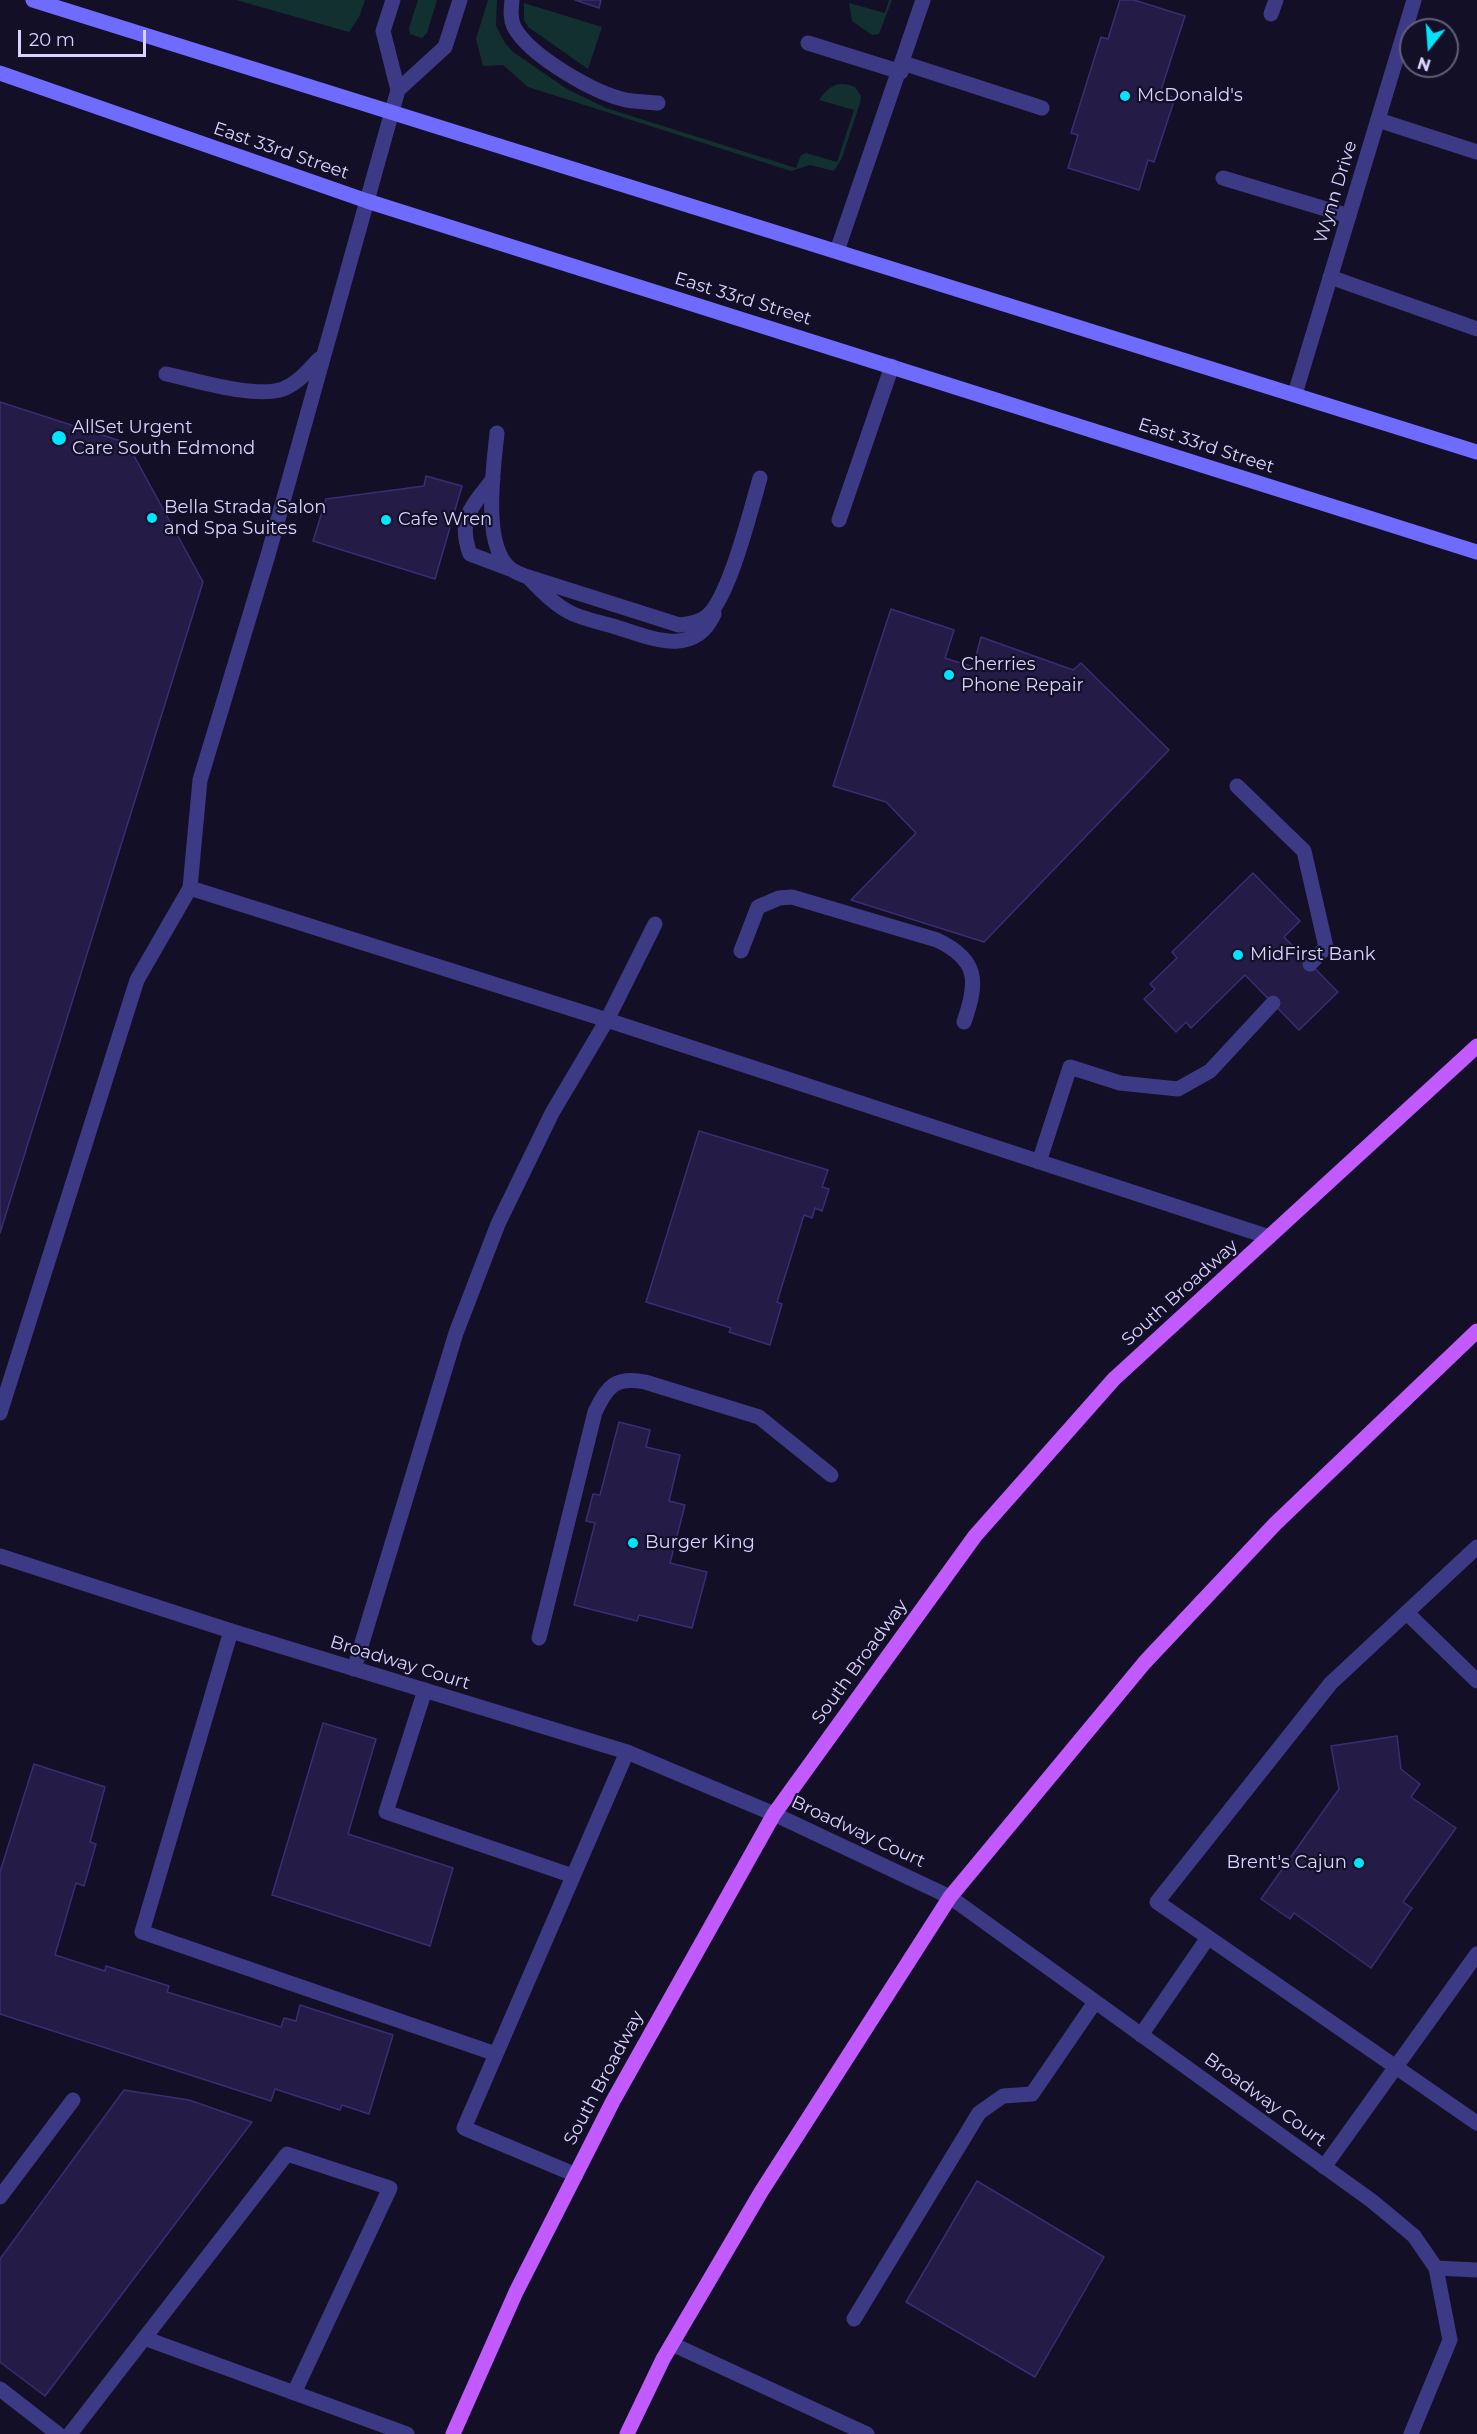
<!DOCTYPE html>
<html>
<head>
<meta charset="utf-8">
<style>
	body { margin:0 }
	#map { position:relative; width:1477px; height:2434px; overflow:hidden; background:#130f26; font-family:Montserrat,sans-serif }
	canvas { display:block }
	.north { position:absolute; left:1399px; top:18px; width:60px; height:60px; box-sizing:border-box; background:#130f26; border:2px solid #625e7d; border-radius:50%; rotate:197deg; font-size:16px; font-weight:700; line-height:24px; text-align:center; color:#d9d4ff }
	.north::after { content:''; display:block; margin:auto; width:21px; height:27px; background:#00e5ff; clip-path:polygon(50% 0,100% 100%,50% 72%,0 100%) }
	.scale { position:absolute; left:18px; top:30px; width:128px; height:27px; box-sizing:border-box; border:3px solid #d9d4ff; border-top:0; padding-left:8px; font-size:18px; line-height:21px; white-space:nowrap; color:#d9d4ff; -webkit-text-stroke:4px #130f26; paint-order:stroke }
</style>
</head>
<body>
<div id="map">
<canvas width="1477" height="2434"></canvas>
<div class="north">N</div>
<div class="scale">20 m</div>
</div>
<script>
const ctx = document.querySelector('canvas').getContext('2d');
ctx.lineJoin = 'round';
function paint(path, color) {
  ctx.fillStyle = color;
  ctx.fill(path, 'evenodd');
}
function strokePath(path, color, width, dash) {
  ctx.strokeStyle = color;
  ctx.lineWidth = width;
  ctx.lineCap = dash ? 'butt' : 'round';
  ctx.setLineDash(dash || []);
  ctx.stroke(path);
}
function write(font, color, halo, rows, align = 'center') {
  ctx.font = font + ' Montserrat,sans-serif';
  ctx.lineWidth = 4.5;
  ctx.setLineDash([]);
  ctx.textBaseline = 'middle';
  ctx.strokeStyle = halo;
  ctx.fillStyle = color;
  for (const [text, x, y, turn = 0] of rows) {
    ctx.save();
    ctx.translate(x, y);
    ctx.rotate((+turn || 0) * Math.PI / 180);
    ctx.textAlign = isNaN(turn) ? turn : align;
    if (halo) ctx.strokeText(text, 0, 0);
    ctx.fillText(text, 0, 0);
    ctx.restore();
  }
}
const green = new Path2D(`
	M236,0H365L359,17L349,32Z
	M418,0H437L427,33L422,38L410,34L409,28Z
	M488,0H497L496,26L505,43L513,52L567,89L606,108L796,168L801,155L806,153L837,162L854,110L819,100C829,86 838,80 855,87L861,96L860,103L842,158L834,171L810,165L791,171L528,87L503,65L483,66L476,39Z
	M889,0H892L879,34L872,35L852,21L849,3L885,13Z
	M524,3L602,27L588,69L528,27L524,20Z`);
const building = new Path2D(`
	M575,0H601L599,8Z
	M1120,0H1134L1185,16L1160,93L1175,98L1154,162L1148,160L1139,190L1068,168L1078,135L1071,133L1101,37L1108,39Z
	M0,402L127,443L203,582L0,1233Z
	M426,476L462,486L435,579L313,541L326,499L424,486Z
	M891,609L954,630L945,658L973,667L981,637L1073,670L1081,663L1169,750L984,942L851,900L916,833L886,802L833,786Z
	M1253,873L1300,921L1284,937L1338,992L1299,1030L1245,975L1191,1028L1186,1022L1176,1032L1144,999L1155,989L1150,984L1177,958L1172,952Z
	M699,1131L828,1170L822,1187L829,1189L822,1211L815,1208L812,1218L804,1215L777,1302L782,1304L770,1345L729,1332L731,1328L646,1302Z
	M619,1422L650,1430L646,1447L680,1455L669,1501L685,1505L670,1563L707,1572L692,1628L639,1615L637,1621L574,1605L595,1523L586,1521L593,1494L600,1495Z
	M323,1723L376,1739L348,1834L453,1868L430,1946L272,1895Z
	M1397,1736L1401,1769L1420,1784L1411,1797L1456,1828L1403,1902L1412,1908L1371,1968L1294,1913L1290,1919L1261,1899L1339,1789L1331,1746Z
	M34,1764L105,1787L90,1842L96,1844L84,1886L76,1883L55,1955L105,1971L106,1966L169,1986L167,1992L281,2027L284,2018L296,2021L300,2005L393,2035L369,2114L342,2105L340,2110L275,2089L271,2101L0,2014V1872Z
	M124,2090L189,2100L252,2122L45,2396L0,2362V2259Z
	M977,2181L1104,2257L1035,2377L906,2302Z`);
const lane = new Path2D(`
	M512,0C511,10 510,18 514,27C530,56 594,93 626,100C636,102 648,102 658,103
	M1271,14L1276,0
	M808,43L901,72
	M903,63L1042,108
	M398,90L445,47L460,0
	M1378,120L1477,152
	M1223,178L1349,216
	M837,251L923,0
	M1330,277L1477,329
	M166,374C196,380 254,399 283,389C298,383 308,371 319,359
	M497,433C494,465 481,547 511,569C516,573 523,575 528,577L679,625C688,624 698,623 706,617C729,599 751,509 760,478
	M493,479C472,507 457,518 470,554L510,569
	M839,520L892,366
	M530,579C542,592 554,604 569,612C582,619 599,622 613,626C648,637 694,659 714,614
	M1237,786L1304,851L1326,947L1310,964
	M190,888L607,1020L1269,1237
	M741,951L758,907L779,898L792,897L937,940C979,960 978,982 964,1022
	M1039,1162L1070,1067L1120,1083L1178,1089L1210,1071L1273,1003
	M0,1413L137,980L190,888L200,780L268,555L398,90L383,31L393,0
	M1477,1547L1331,1683L1157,1902L1477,2123
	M1408,1614L1477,1681
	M231,1631L142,1932L496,2054
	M539,1638L595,1412C607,1386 616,1376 645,1382L759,1417L831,1475
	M354,1669L456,1333L498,1224L552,1113L607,1020L655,924
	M425,1690L386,1812L573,1876
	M1141,2035L1207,1939
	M1324,2167L1477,1954
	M576,2175L464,2128L627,1752
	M0,2197L73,2100
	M1436,2268L1477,2270
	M854,2319L979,2113L1003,2096L1032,2094L1095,2002
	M144,2338L407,2434
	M672,2344L867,2434
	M0,2389L58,2434
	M70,2434L287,2154L390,2188L294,2393`);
const street = new Path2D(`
	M1295,394L1414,0
	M0,1556L231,1631L627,1752L774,1814L950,1897L1372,2201L1414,2236L1436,2268L1450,2340L1411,2434`);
const secondary = new Path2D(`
	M33,0L1477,452
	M0,73L367,201L1477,552`);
const primary = new Path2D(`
	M453,2434L516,2292L613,2101L774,1814L975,1536L1114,1379L1477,1046
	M627,2434L663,2359L761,2192L950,1897L1145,1662L1275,1524L1477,1331`);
const markers = [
	[1125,96,6,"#00e5ff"],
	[59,438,8,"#00e5ff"],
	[152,518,6,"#00e5ff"],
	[386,520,6,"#00e5ff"],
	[949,675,6,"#00e5ff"],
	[1238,955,6,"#00e5ff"],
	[633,1543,6,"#00e5ff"],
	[1359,1863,6,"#00e5ff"]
];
const poiNames = [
	["McDonald's",1137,96],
	["AllSet Urgent",72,428],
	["Care South Edmond",72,449],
	["Bella Strada Salon",164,508],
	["and Spa Suites",164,529],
	["Cafe Wren",398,520],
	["Cherries",961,665],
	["Phone Repair",961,686],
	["MidFirst Bank",1250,955],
	["Burger King",645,1543],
	["Brent's Cajun",1347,1863,"right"]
];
const streetNames = [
	["East 33rd Street",281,151,19],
	["Wynn Drive",1336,192,-73],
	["East 33rd Street",743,299,17],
	["East 33rd Street",1206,446,18],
	["South Broadway",1180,1293,-42],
	["South Broadway",860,1662,-54],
	["Broadway Court",400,1663,17],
	["Broadway Court",858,1832,25],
	["South Broadway",604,2078,-62],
	["Broadway Court",1265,2100,36]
];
paint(green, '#12302f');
paint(building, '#241b47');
strokePath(building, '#3b2d73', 1.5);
strokePath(lane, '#3d3a85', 15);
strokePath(street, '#3d3a85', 15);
strokePath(secondary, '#6f6bff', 15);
strokePath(primary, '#c25bff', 15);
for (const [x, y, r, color] of markers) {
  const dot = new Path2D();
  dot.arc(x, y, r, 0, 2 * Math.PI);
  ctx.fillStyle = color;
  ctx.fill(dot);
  strokePath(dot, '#130f26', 2);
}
write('18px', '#d9d4ff', '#130f26', poiNames, 'left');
write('18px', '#d9d4ff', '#130f26', streetNames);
</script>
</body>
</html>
